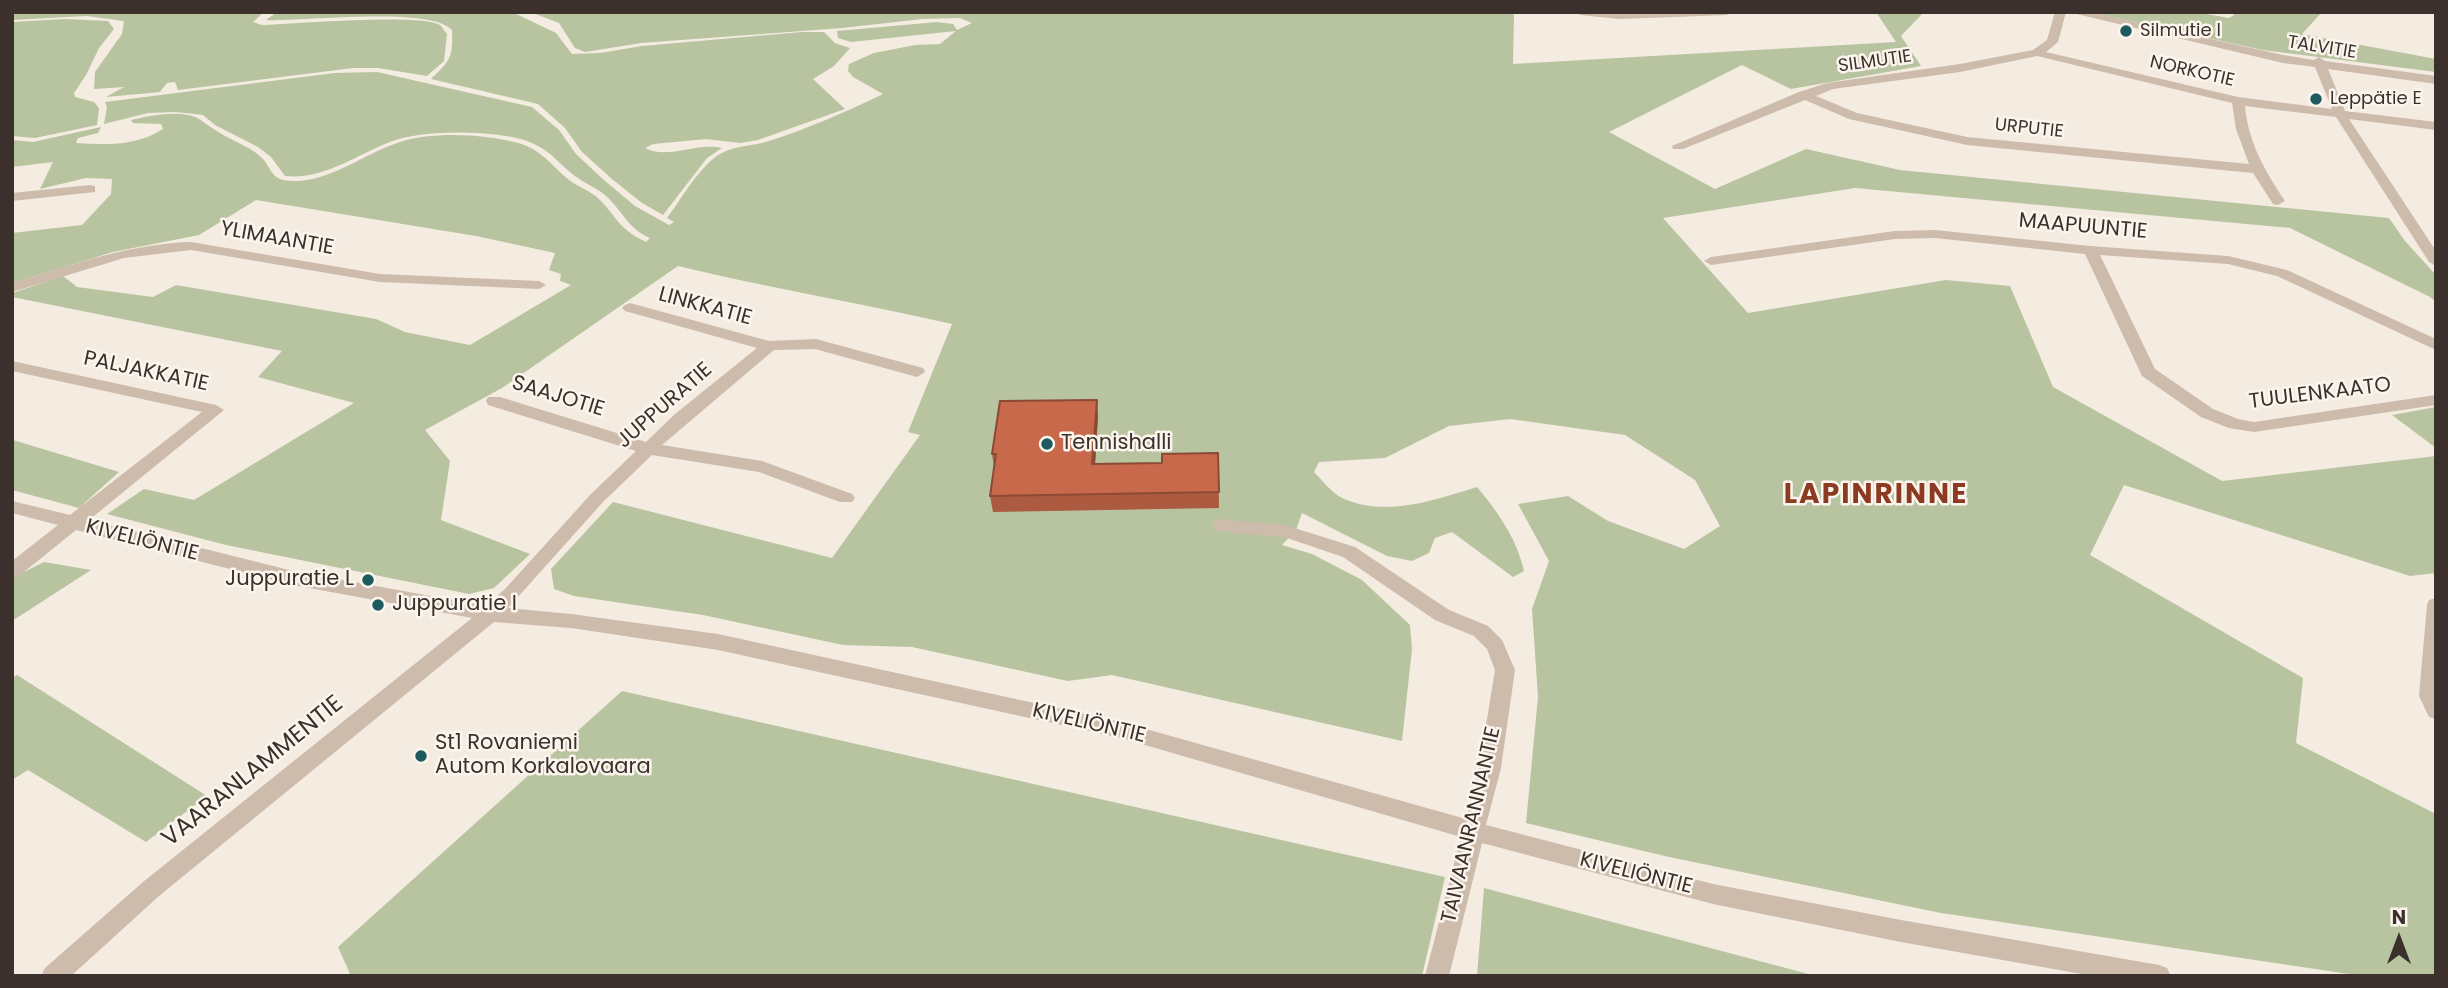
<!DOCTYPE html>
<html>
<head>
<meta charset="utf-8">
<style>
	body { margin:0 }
	#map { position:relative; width:2448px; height:988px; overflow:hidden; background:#f4ebe1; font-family:Poppins,sans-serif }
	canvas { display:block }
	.frame { position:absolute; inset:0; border:14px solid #3b302b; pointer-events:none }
	.north { position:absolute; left:2364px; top:904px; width:70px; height:70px; -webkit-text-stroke:5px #fbf5ee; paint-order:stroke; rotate:0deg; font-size:19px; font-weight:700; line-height:28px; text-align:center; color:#3b302b }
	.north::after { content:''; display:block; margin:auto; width:24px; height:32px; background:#3b302b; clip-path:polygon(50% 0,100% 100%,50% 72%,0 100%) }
</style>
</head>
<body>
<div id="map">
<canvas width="2448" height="988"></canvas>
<div class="frame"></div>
<div class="north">N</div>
</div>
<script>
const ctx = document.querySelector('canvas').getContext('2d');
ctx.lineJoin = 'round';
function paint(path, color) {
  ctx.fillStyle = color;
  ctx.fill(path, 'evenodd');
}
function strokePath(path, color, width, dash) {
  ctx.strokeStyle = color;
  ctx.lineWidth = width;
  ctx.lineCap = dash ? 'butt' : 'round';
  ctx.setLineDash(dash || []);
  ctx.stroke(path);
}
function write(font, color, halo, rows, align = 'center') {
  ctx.font = font + ' Poppins,sans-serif';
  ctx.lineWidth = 5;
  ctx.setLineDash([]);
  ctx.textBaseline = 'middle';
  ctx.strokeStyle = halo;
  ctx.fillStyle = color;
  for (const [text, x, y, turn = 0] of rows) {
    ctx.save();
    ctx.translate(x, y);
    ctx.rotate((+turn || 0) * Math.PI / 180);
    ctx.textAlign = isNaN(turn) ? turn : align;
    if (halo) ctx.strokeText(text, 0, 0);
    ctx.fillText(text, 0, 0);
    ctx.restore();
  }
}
const green = new Path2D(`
	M12,12H264L253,22L262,25C290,24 423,13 440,25C443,28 444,31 447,34L444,61L427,76L378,68H353L178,90L175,82L167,83L160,92L106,97L124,87L94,89L95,72L122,34L124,21L87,16L12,20Z
	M277,12H512L556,33L572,54L600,53L642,46L802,32H824L835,43L850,48L834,66L813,79L845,109L758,140L740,143L706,139L653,144L645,148C667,160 697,142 722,148L707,158L663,215L642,203L612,179L582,152L565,128L538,104L431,79C451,60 453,57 452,30C429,6 303,22 266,20Z
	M530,12H1510L1514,15L1513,64L1896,42L1876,12H1924L1901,36L1921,66L1791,89L1742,65L1609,132L1715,189L1806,149L1900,170L2389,218L2405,241L2436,275V302L2430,297L2290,228L1855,188L1663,218L1748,313L1946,280L2010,286L2053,387L2222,481L2436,456V573L2410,576L2124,485L2090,555L2303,678L2296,743L2436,814V976H2362L1941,913L1669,857L1526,823L1538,697L1532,609L1549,561L1518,504L1568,496L1608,521L1684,549L1720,526L1695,480L1625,435L1510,419L1449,426L1385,458L1319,462L1314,472C1322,480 1332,493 1342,498C1386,518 1434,500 1477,487C1498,512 1517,539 1524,571L1513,577L1452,532L1435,538L1429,553L1412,561L1387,556L1302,513L1296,530L1282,545L1312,554L1362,580L1410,625L1412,649L1402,741L1112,675L1068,681L912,647L843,645L703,615L574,596L554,589L551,569L613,502L832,558L920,435L908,432L952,324C861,303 769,288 678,266L502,388L425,430L450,461L441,520L530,554L494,588L469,594L226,545L107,514L144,489L194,500L354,403L258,377L282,351L12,297V293L63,276L77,287L153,297L176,285L376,319L405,332L470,345L571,285L560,281L561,274L549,270L555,253L476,236L256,200L199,235L113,252L12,283V233L82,225L111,194L112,179L86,178L40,189L53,162L12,167V140L33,142L101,127L98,133L78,138L76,143C107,145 137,146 163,129L161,124L133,123L131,120C149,116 182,109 199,119C208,125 216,131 225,136C238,143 252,148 262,158C270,166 271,177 283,180C324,187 361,155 397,143C431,131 484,134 518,143C541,149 552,166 569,180C578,187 591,191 600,200C619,220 619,229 646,242L650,238C628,229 622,210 605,195C597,188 586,184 578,178C557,164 555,152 527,141C496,130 421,129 390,142C356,155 324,180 285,176L271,157L258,147L215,125L203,115L176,112L148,113L104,124L107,107L105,102L335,73L377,72L532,107L559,130L576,154L605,181L635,206L669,225L674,222L667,218C681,199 695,174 713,159C729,145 750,147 769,141C807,129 846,112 883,94L853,77L848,71L849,64L874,53L915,45L940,44L956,31L851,42L838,38L837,31L937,22L953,24L957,30L972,23L960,18L922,19L842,28L641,43L585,52L575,48L559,23Z
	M2088,12H2195L2229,18L2234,15L2233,12H2322L2302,34L2436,59V72L2263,50Z
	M65,19L108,21L114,29L99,48L86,75L74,93L75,97L94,102L99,108L97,125L35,138L12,136V22Z
	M2436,407V448L2392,415Z
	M12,439L13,440L119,472L79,508L12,490Z
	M44,562L91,570L12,621V578Z
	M17,675L207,796L146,842L28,770L12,780V678Z
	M622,691L1445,877L1422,976H351L338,947Z
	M1484,888L1816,976H1477Z`);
const minor = new Path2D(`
	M1575,12H1732L1727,15L1620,19L1580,15Z
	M2055,12H2066L2058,42L2046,52L2238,97L2332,109L2315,67L2283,63L2068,12H2089L2283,55L2314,60L2319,57L2325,61L2436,76V84L2328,69L2345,111L2436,122V130L2349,119L2436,251V266L2429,262L2336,117L2245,106C2248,142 2265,171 2285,201L2278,205L2273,204L2253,173L1967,145L1849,119L1805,100L1683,149H1673L1672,146L1799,92L1827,83L1960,64L2033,50L2047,40ZM2037,56L2232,103L2236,129L2249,164L1967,137L1857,113L1816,96L1833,89L1960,72Z
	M90,185L95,186V192L12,201V193Z
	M1935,230L2090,246L2228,256L2287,270L2436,339V350L2277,276L2228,264L2100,255L2155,369L2213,409L2238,419L2254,422L2436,395V405L2254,432L2229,428L2201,417L2142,376L2085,254L1935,238L1895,239L1711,265L1704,261L1711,257L1895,231Z
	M191,242L380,274L539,281L546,285L539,289L380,282L191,250L124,258L12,292V283C71,265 129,244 191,242Z
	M630,303L769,341L816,339L923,368L925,372L917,377L815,349L774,350L662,445L762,461L852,494L855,498L852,502H840L759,472L652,455L603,502L508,608L571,614L718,634L1121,722L1466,819L1479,768L1495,670L1487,649L1474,636L1435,620L1343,557L1287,538L1221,531L1215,530L1212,525L1215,520L1221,519L1288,526L1355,547L1449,610L1488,626L1502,640L1515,670L1501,768L1486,825L1713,884L1901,920L2159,965L2167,968L2171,976H2093L1901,942L1713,904L1482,843L1449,976H1425L1461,837L1121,738L718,650L571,628L494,622L159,896L71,976H41L45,968L143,882L472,618L293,585L76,530L19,576L12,578V561L58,525L12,513V501L70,515L202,412L12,371V361L216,405L224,410L89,520L293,571L486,606L505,589L591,494L636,451L488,405L486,401L488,397H500L646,442L675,414L757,348L625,311L622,308L625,305Z
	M2436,598V719L2429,717L2419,696L2427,605L2429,600Z`);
const wall = new Path2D(`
	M1098,416L1095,464L1162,463L1218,453L1219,508L993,512L990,496L994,467L992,454Z`);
const shadedWall = new Path2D(`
	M1097,400L1098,416L1094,481L1092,464Z`);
const building = new Path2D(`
	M1097,400L1092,464L1162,463V454L1218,453L1219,492L990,496L996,454H992L1000,401Z`);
const markers = [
	[2126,31,7,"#1f5a5e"],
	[2316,99,7,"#1f5a5e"],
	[1047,444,7,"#1f5a5e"],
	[368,580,7,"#1f5a5e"],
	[378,605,7,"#1f5a5e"],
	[421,756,7,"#1f5a5e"]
];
const farPoinames = [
	["Silmutie I",2140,31],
	["Leppätie E",2330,99]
];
const farStreetnames = [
	["TALVITIE",2322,48,9],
	["SILMUTIE",1875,62,-8],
	["NORKOTIE",2192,72,13],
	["URPUTIE",2029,129,6]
];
const streetNames = [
	["MAAPUUNTIE",2083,227,5],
	["YLIMAANTIE",277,239,10],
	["LINKKATIE",705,307,15],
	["PALJAKKATIE",146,372,12],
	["TUULENKAATO",2320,394,-7],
	["SAAJOTIE",558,397,17],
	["JUPPURATIE",665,406,-41],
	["KIVELIÖNTIE",142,541,14],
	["KIVELIÖNTIE",1089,724,13],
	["TAIVAANRANNANTIE",1472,825,-77],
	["KIVELIÖNTIE",1636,874,14]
];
const poiNames = [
	["Tennishalli",1061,444],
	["Juppuratie L",354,580,"right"],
	["Juppuratie I",392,605],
	["St1 Rovaniemi",435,744],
	["Autom Korkalovaara",435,768]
];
const nearStreetnames = [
	["VAARANLAMMENTIE",253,772,-39]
];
const districtNames = [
	["LAPINRINNE",1876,496]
];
paint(green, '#b8c4a0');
paint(minor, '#cdbbac');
paint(wall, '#ac5a40');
paint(shadedWall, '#8c4a34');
paint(building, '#c8694b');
strokePath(building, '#8c4a34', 2);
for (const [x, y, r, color] of markers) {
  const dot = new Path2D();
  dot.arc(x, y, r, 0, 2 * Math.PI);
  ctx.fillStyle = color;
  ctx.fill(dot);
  strokePath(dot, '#fbf5ee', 2.5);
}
write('18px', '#3b302b', '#fbf5ee', farPoinames, 'left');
write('18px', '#3b302b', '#fbf5ee', farStreetnames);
write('21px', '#3b302b', '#fbf5ee', streetNames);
write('21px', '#3b302b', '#fbf5ee', poiNames, 'left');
write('24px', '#3b302b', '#fbf5ee', nearStreetnames);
ctx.letterSpacing = '2px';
write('bold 28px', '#8c3b22', '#fbf5ee', districtNames);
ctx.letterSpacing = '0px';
</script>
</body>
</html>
